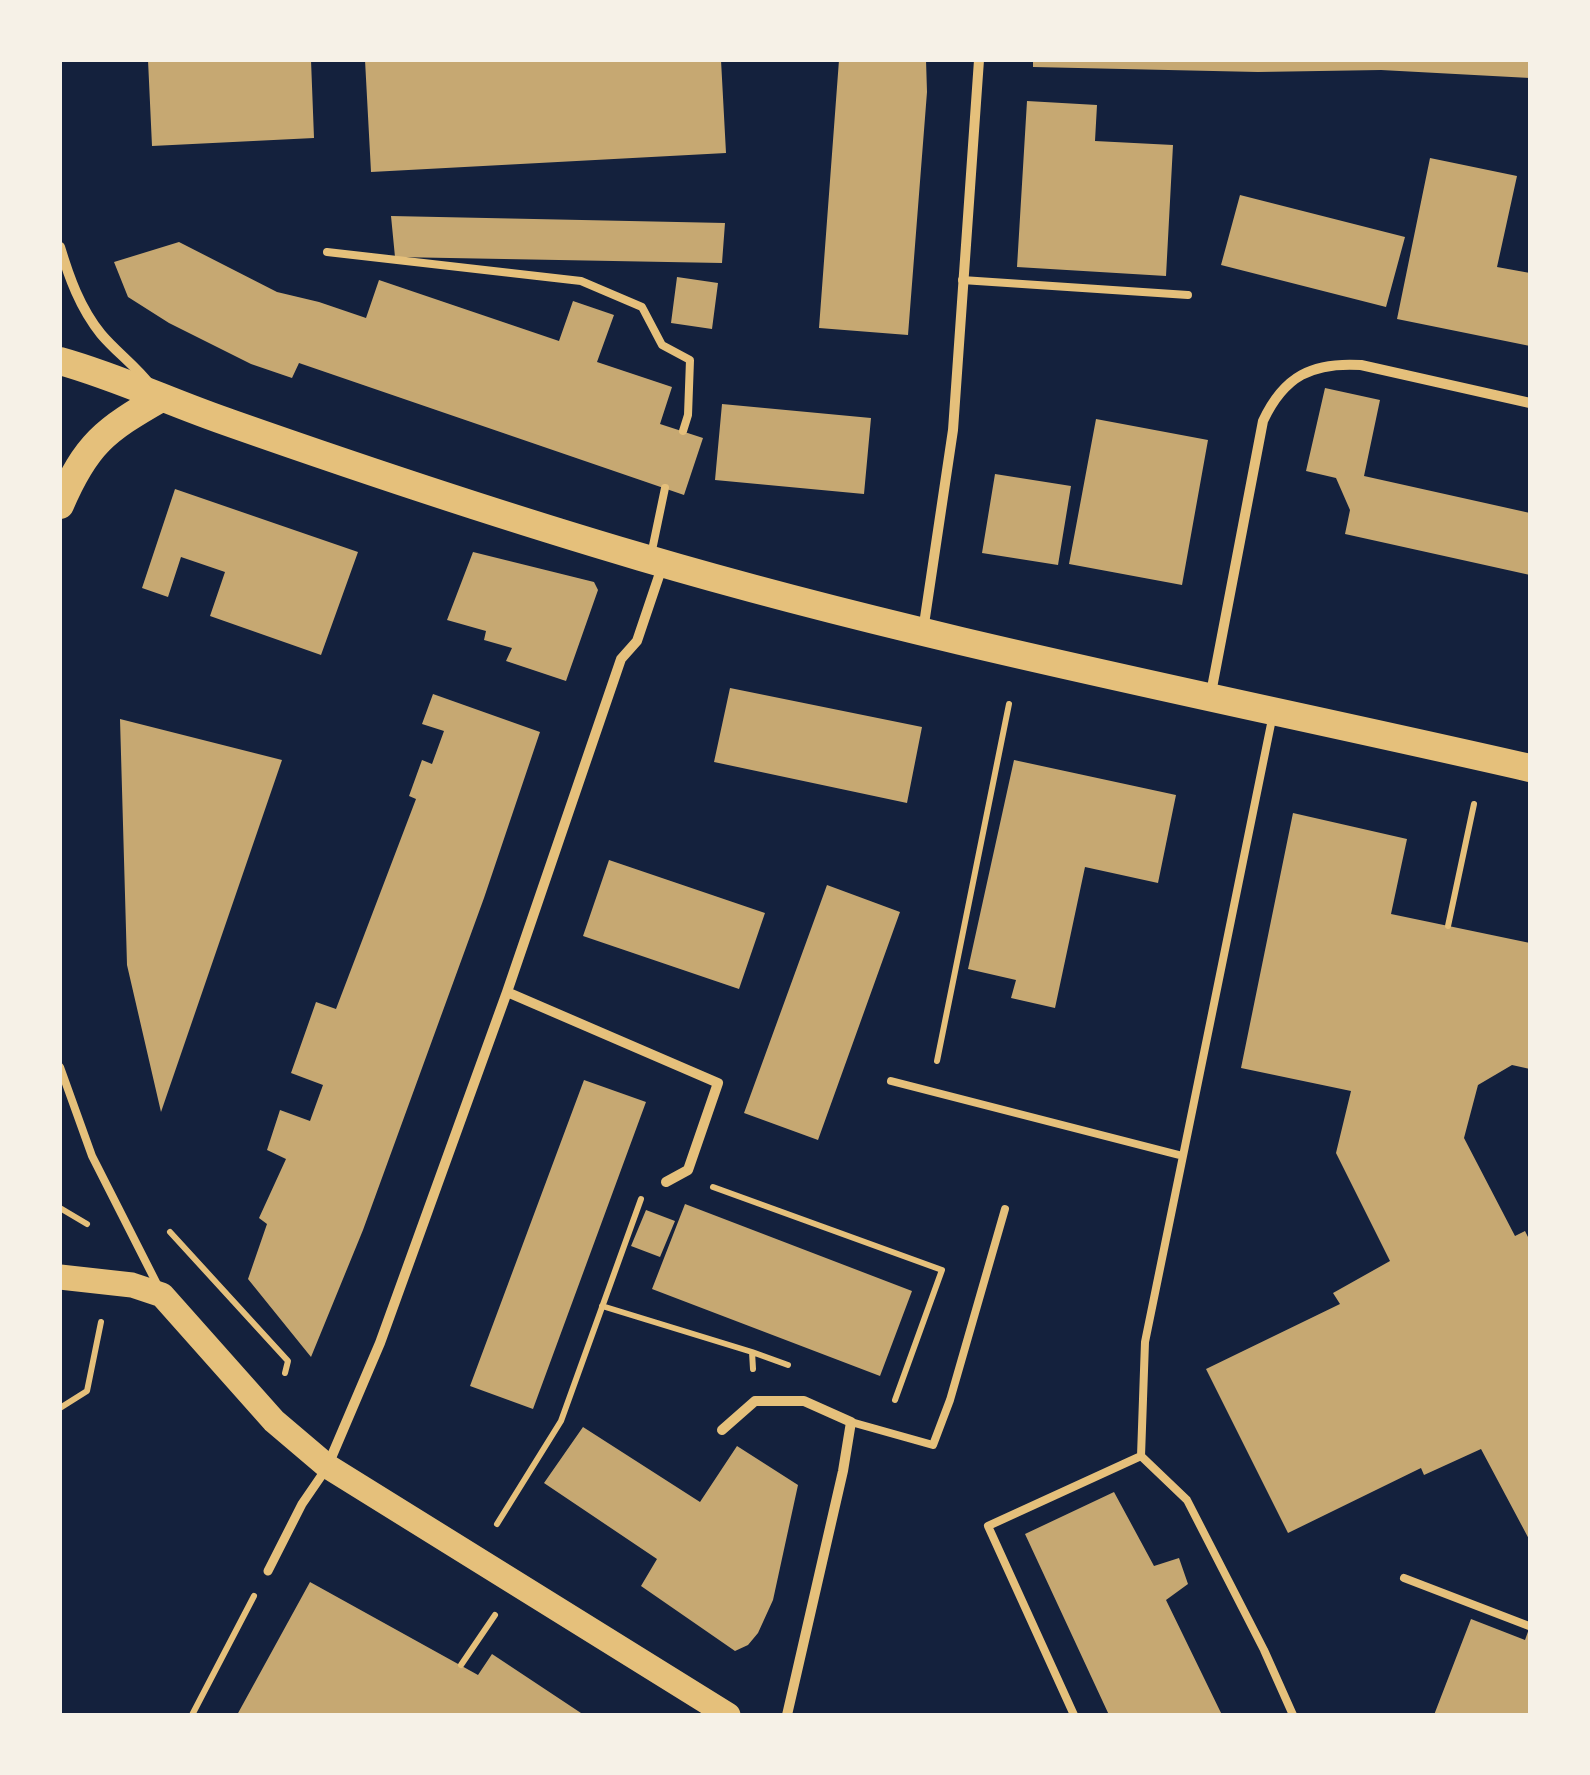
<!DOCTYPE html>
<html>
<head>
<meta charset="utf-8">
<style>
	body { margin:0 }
	#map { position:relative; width:1590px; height:1775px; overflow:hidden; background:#14213d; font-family:"Noto Sans",sans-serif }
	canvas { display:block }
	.frame { position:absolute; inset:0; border:62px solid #f6f1e7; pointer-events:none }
</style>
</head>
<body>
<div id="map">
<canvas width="1590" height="1775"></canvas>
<div class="frame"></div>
</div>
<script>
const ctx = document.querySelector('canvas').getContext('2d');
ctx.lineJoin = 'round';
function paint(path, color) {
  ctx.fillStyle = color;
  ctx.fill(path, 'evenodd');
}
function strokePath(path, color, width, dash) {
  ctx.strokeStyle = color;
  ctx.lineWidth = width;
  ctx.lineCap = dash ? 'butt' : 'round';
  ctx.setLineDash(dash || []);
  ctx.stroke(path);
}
const building = new Path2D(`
	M148,60H311L314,138L152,146Z
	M365,60H721L726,153L371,172Z
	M839,60H926L927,92L908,335L819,328Z
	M1033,60H1530V78L1381,70L1258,72L1033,67Z
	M1027,101L1097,105L1095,141L1173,145L1166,276L1017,267Z
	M1430,158L1517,176L1497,267L1530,273V346L1397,319Z
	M1240,195L1405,237L1386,307L1221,265Z
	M391,216L725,223L722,263L395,257Z
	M179,242L277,292L319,302L366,318L379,280L559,341L573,301L614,315L597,362L672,387L660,424L703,438L684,495L299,363L292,378L251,364L169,323L128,297L114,262Z
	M677,277L718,283L712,329L671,323Z
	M1325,388L1380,400L1364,476L1530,513V575L1345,534L1350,510L1336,478L1306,471Z
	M722,404L871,418L864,494L715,480Z
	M1096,419L1208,440L1182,585L1069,564Z
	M995,474L1071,486L1058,565L982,553Z
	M175,489L358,552L321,655L210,616L225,572L181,557L168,597L142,588Z
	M473,552L594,582L598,590L566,681L506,661L512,648L484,640L486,631L447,620Z
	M730,688L922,727L907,803L714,762Z
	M433,694L540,732L484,898L363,1230L311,1357L248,1279L267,1224L259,1218L286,1159L267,1150L280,1110L310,1121L323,1085L291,1073L316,1002L336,1009L416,799L409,796L422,760L432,764L444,731L422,724Z
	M120,719L282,760L161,1112L127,965Z
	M1014,760L1176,795L1158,883L1085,867L1055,1008L1011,998L1016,980L968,969Z
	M1293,813L1407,839L1391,914L1530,943V1069L1512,1065L1478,1085L1464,1138L1515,1236L1525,1231L1530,1241V1541L1481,1449L1424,1475L1421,1468L1288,1533L1206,1369L1340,1304L1333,1293L1390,1261L1336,1153L1351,1091L1241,1068Z
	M609,860L765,913L739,989L583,936Z
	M827,885L900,912L818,1140L744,1113Z
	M584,1080L646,1102L533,1409L470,1386Z
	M685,1204L912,1291L880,1376L652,1289Z
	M646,1210L675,1221L660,1257L631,1246Z
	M583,1427L700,1502L737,1446L798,1485L773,1600L758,1633L748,1645L735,1651L641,1586L657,1559L544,1483Z
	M1114,1492L1154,1566L1179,1558L1188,1584L1166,1600L1222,1715H1109L1025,1534Z
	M310,1582L478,1675L492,1654L584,1715H237Z
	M1471,1619L1525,1640L1530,1626V1715H1434Z`);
const path = new Path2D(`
	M1448,926L1474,804
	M937,1061L1009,704
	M713,1187L942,1270L895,1400
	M60,1208L87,1224
	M170,1232L288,1361L285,1373
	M602,1306L752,1352L753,1369
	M752,1352L788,1365
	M60,1408L87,1391L101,1322
	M497,1524L561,1421L641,1199
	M461,1665L495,1615
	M192,1715L254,1596`);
const service = new Path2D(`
	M327,252L581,281L642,307L662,345L690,360L688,415L683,431
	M962,280L1188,295
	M651,555L665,488
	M60,1067L92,1156L158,1286
	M891,1081L1183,1156L1272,719
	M1183,1156L1145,1342L1141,1456L1187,1500L1264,1650L1293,1715
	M851,1422L933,1445L950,1400L1005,1209
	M1404,1578L1529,1626
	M1074,1715L988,1526L1141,1456`);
const pedestrian = new Path2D(`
	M268,1571L302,1504L326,1469`);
const minor = new Path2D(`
	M60,247C69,277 80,308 101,334C116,352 136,366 151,386
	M923,631L953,430L979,60
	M1211,693L1263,421C1284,376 1312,362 1361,365L1530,403
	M507,992L718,1083L688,1170L666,1182
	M722,1430L755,1401H804L851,1422L843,1471L787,1715
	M328,1465L380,1343L507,992L621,659L637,641L663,564`);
const primary = new Path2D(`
	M60,1277L132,1285L162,1295L274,1421L327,1466L728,1715`);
const trunk = new Path2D(`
	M60,361C121,378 173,404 233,424C367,471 505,517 641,557C933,643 1233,700 1530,768
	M60,505C86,444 105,430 161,398`);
paint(building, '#c6a872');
strokePath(path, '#e5c07b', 6);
strokePath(service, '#e5c07b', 8);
strokePath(pedestrian, '#e5c07b', 9);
strokePath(minor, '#e5c07b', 10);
strokePath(primary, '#e5c07b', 25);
strokePath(trunk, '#e5c07b', 28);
</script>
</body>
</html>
